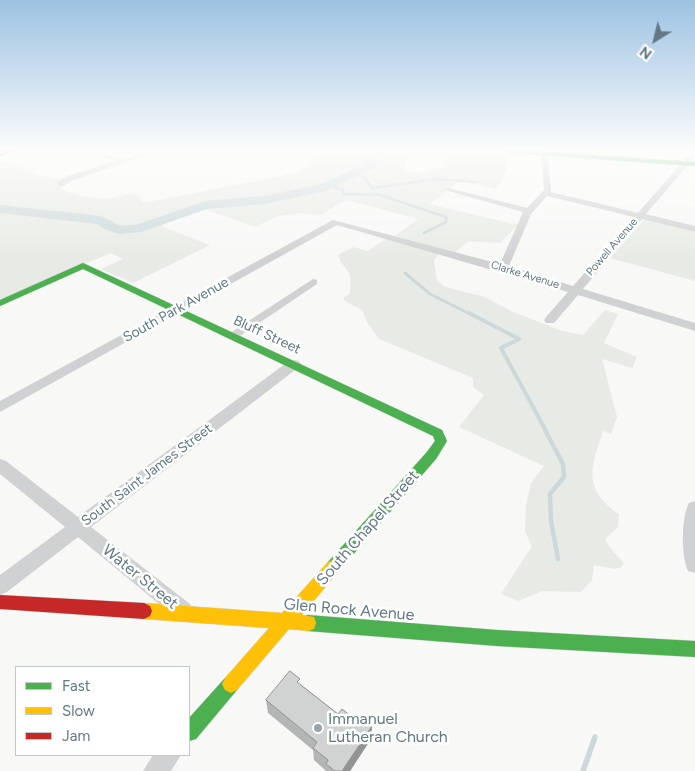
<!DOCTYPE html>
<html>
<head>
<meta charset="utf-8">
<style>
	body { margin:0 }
	#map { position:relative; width:695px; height:771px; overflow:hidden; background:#f8f8f7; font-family:Figtree,sans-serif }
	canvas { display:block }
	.legend { position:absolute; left:15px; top:666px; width:175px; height:90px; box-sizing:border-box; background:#fff; border:1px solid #c0c9cd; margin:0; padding:6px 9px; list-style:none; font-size:15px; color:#627883 }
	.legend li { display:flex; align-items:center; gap:10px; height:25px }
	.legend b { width:25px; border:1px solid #c0c9cd }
	.north { position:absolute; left:630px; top:15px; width:50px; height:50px; -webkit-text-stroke:4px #fff; paint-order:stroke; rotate:216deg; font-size:14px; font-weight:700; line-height:20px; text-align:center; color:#627883 }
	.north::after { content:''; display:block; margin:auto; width:18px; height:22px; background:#627883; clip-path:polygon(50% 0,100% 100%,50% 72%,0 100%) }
</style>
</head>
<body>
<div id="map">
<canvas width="695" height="771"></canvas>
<ul class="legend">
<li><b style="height:6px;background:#4caf50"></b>Fast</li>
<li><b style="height:6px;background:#ffc107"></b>Slow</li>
<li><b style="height:6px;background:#c62828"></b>Jam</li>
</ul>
<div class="north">N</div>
</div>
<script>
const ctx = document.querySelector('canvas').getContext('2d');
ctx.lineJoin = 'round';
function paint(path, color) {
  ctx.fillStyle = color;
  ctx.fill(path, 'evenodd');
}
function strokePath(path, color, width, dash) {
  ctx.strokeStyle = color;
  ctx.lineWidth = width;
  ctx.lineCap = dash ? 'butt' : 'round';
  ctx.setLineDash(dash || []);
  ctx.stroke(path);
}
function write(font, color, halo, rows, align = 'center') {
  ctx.font = font + ' Figtree,sans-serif';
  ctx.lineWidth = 5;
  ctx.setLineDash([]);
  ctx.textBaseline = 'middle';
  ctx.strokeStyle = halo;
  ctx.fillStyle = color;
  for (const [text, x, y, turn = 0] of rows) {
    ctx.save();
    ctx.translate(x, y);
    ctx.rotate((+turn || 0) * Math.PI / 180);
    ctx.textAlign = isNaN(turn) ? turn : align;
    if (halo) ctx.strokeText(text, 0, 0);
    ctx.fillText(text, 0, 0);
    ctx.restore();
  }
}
const green = new Path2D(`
	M319,151H411L404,171L425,173L426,170L445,167L444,158L449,156V151L506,153L507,168L497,189L460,181L429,204L518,225L500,243L468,241L454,253L395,236L418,219L346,200L321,215L302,213L277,216L256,227L201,208L161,226L210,245L133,283L101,269L123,259L111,253L0,300V160L39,175L61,180V189C77,196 94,200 111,198C122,196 127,193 138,195L143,203L295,173L309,165Z
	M644,219L695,232V281L610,258Z
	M387,238L440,253L434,260L437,281L445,287L485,297L511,311L562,331L583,335L605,310L618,314L604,343L637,357L632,368L602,359L617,417L611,434L603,431C591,468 582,489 619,514L618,527L605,539L610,548L624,563L622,567L615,569L594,565L592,580L581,592L542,591L518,601L501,594L532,546L525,532L526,505L531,483L544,466L459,427L484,395L473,387V378L379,339L367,322L362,310L346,302L343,298L350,293C353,265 345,275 338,255L353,247L368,251Z`);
const streamFar4 = new Path2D(`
	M355,173L365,179L372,188L437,179L476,182
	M329,185L343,190V194L380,195L446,217V222L444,223`);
const streamFar3 = new Path2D(`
	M424,233L446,222
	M405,273L430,294L472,315`);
const streamFar2 = new Path2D(`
	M469,313L519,339L501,348L546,431`);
const streamFar1 = new Path2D(`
	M545,430L563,464L564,477L550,494L551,521L558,559`);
const stream = new Path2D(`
	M583,771L595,737`);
const river = new Path2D(`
	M366,151L382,153L375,160L378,165L376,167L326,191L264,204L207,209L141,232L119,234L104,229L97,224L0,213V205L101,216L121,226L139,224L205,201L264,196L318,185L365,164L363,159L368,154Z`);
const street = new Path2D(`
	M86,151C99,151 110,158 122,159C133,159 145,151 158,151L71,181L64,186H58V182L65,177L115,161Z
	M541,151L548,153L551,192L638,213L692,151H695V157L646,214L695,226V232L642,219L583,289L695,323V331L578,295L554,323H546L544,320L546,317L568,292L337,225L0,412V401L333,220L500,264L523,212L445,190L449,188L527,208L544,190ZM547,196L634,217L573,286L509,266L531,214Z
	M313,279L317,280V284L237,338H229L227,335Z
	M294,360L299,361L301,364L299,367L91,527L190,604L193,611L190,618L183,620L176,618L78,537L7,592L0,595V575L65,527L0,474V459L6,461L78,517L289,361Z
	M695,501V573L688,571C681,556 681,518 689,503Z
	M153,755H181L171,771H143Z`);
const fast = new Path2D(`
	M506,151H536L695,162V166L509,153Z
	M83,263L442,430L447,441L436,459L338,572L333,574L328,572L325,567L328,562L426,453L435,441L433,436L83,269L0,306V300Z
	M308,615L497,630L695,641V657L497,646L308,631L302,629L300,623L302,617Z
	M231,675L237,678L240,684L237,690L196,739L189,741V718L225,678Z`);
const slow = new Path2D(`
	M333,560L338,562L341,567L338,572L302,615L314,617L316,623L314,629L308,631L289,629L237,690L231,693L225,690L222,684L225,678L269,628L144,619L138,616L136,611L138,606L144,603L282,613L328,562Z`);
const jam = new Path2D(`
	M4,151H14L0,156V152Z
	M0,595L144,603L150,606L152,611L150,616L144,619L0,609Z`);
const wall = new Path2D(`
	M300,684L338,714L372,726L371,739L350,771H326L314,760L313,750L268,713L266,700Z`);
const shadedWall = new Path2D(`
	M372,726L371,739L350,771H342Z`);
const building = new Path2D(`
	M290,671L300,679L297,682L338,714L342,709L356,720L359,716L372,726L342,771H335L326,764L328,760L313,748L317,742L266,700Z`);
const markers = [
	[318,728,5,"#96a5ac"]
];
const farStreetnames = [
	["Powell Avenue",612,247,-49],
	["Clarke Avenue",525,275,17]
];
const streetNames = [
	["South Park Avenue",176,310,-29],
	["Bluff Street",267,335,25],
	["South Saint James Street",147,475,-37]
];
const nearStreetnames = [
	["South Chapel Street",368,528,-49],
	["Water Street",140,577,39],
	["Glen Rock Avenue",349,610,5]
];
const nearPoinames = [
	["Immanuel",328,719],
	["Lutheran Church",328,737]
];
paint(green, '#e8ebe5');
strokePath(streamFar4, '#cdd8da', 2.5);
strokePath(streamFar3, '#cdd8da', 3);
strokePath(streamFar2, '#cdd8da', 4);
strokePath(streamFar1, '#cdd8da', 4.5);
strokePath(stream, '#cdd8da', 5.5);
paint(river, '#cdd8da');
strokePath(fast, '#d4d6d6', 1);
strokePath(slow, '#d4d6d6', 1);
strokePath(jam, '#d4d6d6', 1);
paint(street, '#d0d1d2');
paint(fast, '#4caf50');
paint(slow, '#ffc107');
paint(jam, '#c62828');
paint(wall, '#b4b5b5');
paint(shadedWall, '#929494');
paint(building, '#d1d3d3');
strokePath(building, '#929494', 1);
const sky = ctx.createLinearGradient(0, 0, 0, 259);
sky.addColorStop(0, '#9dc2e2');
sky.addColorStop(0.58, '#fcfcfb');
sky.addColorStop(1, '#fcfcfb00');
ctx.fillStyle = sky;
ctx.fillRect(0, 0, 695, 259);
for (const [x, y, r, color] of markers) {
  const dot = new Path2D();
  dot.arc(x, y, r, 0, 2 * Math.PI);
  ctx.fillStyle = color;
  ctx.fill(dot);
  strokePath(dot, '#fff', 2);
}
write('11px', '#627883', '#fff', farStreetnames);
write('14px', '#627883', '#fff', streetNames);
write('16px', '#627883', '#fff', nearStreetnames);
write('16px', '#627883', '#fff', nearPoinames, 'left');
</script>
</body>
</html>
